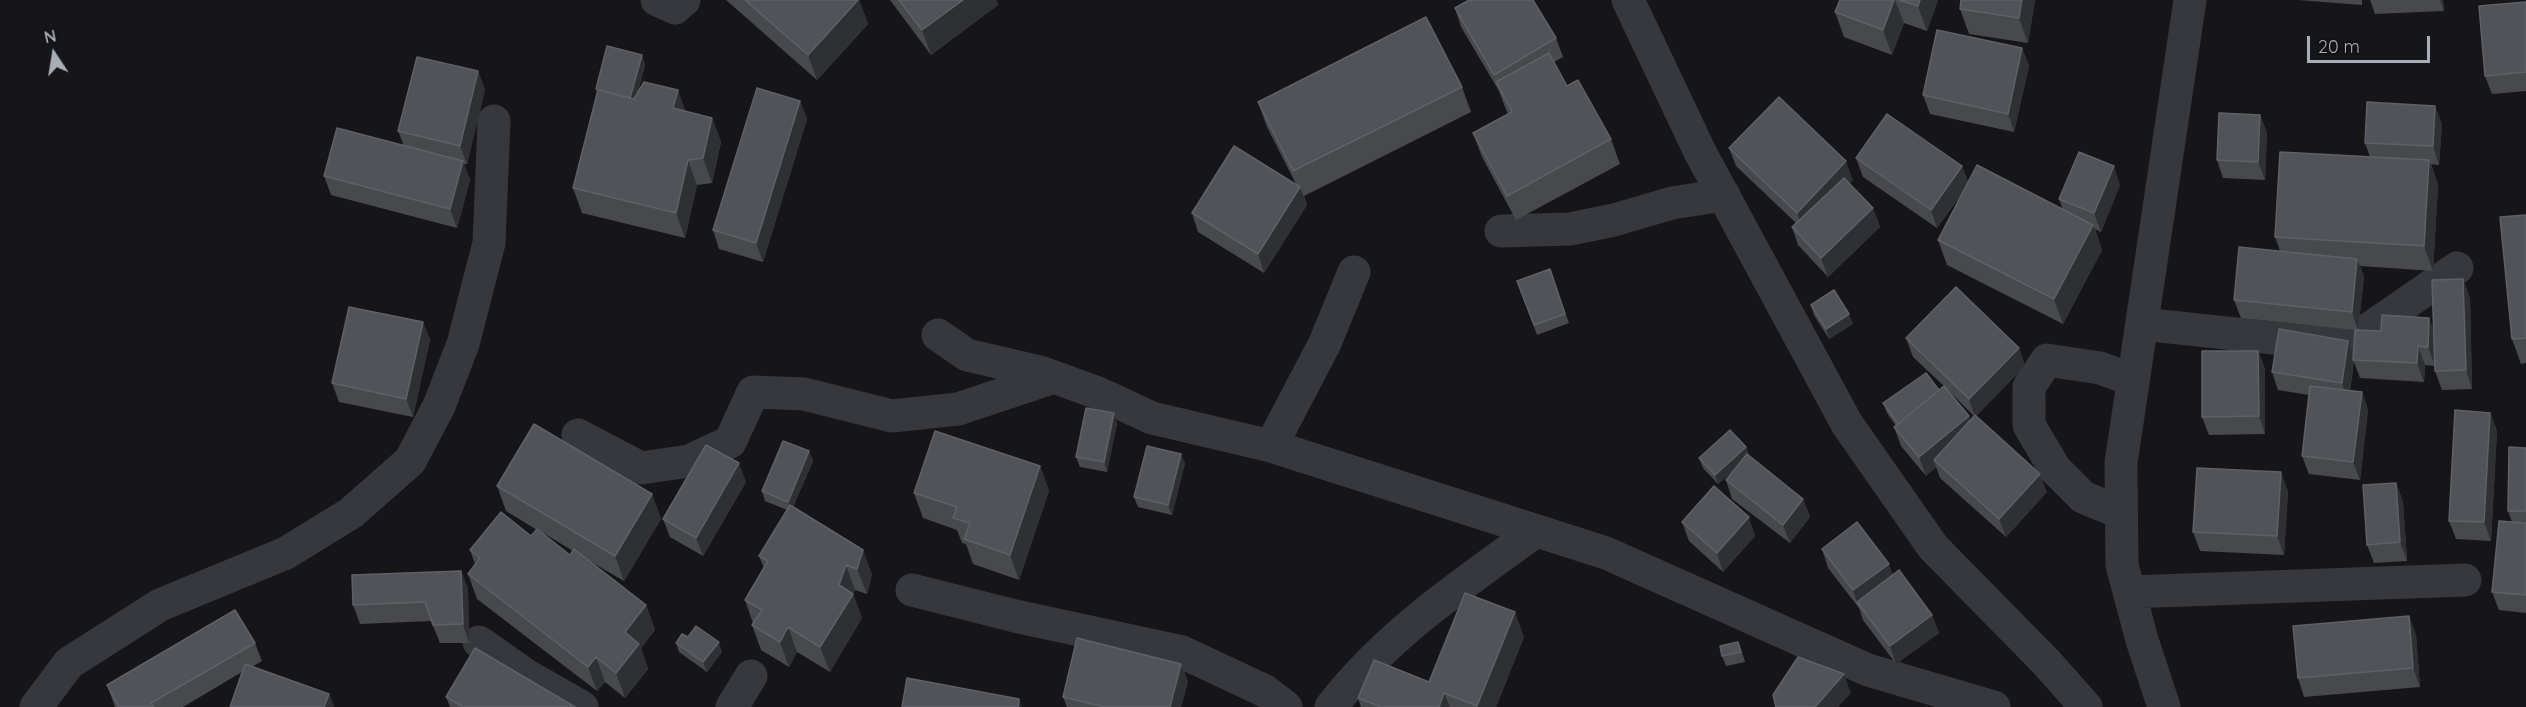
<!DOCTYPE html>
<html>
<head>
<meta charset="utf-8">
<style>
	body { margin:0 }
	#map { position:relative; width:2526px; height:707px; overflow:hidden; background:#161618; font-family:Quicksand,sans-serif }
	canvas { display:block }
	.north { position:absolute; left:24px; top:24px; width:60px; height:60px; -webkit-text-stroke:4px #111113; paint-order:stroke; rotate:348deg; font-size:16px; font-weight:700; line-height:24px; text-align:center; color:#a8adb8 }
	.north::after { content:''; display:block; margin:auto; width:21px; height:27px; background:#a8adb8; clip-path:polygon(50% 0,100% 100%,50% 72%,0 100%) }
	.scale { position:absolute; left:2307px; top:36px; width:123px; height:27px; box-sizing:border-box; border:3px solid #a8adb8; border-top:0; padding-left:8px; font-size:18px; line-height:21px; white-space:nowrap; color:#a8adb8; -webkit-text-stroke:4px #111113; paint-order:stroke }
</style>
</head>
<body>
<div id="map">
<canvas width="2526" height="707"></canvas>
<div class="north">N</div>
<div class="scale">20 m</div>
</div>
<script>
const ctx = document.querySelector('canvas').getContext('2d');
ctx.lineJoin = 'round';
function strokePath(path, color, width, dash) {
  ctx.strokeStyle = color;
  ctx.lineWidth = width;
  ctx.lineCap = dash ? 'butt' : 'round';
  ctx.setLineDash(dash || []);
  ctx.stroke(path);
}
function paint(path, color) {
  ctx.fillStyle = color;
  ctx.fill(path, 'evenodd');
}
const minor = new Path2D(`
	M657,0L675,8L684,0
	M1628,0L1700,152L1847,424L1933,547L2046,662L2086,707
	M1501,231L1570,229L1614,220L1672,203L1724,195
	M2142,324L2311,342L2360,335L2457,268
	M938,335L967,355L1040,372L1098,393L1152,418L1271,446L1606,553L1868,670L1994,707
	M578,435L641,468L689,461L730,442L753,392L804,394L892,416L958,409L1054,377
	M1271,446L1325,343L1354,272
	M2121,513L2083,497L2055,469L2029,425V387L2047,360L2100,368L2133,380
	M912,590L1015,616L1182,652L1265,691L1286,707
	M2129,592L2465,580
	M479,642L526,675L582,707
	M36,707L69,663L160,605L286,553L351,513L410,461L439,406L463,344L489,243L494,121
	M732,707L751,676
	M1331,707C1386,635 1464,583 1536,531
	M2164,707L2142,640L2122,565L2121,463L2190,0`);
const wall = new Path2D(`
	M726,0H859L868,24L817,80Z
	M890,0H996L998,5L931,55Z
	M1840,0H1938L1927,31L1904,23L1892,55L1844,37L1835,12Z
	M2035,0L2028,43L1969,34L1960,9Z
	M2298,0H2362V5Z
	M2370,0H2443L2444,11L2375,14Z
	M2526,2V91L2492,94L2485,76Z
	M1455,8L1556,38L1563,57L1554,62L1567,86L1611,139L1620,164L1516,220L1482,157L1473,133L1508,114L1505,107L1499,91L1461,27Z
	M2022,48L2029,66L2014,132L1930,114L1923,95Z
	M642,55L645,65L638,91L685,111L712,118L721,142L712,183L697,185L685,238L582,213L573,188L597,92L596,89Z
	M478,71L485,90L467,164H464L470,180L457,228L331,195L324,176L404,146L398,131Z
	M1462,87L1471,112L1304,196L1307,205L1264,273L1198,232L1192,213L1296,184L1267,127L1258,102Z
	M800,101L807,119L763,262L719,249L713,230Z
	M2435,106L2442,125L2439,165L2431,164L2438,185L2433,271L2360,266L2364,277L2358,330L2381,331L2434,330L2463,279L2470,298L2472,389L2442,390L2435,371V366L2425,365L2424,382L2360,378L2354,362L2350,391L2362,392L2368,410L2360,480L2309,474L2302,456L2309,395L2278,390L2272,372L2348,341L2354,356L2355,330L2241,318L2234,300L2280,251L2275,237L2370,157L2365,143Z
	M2260,115L2267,133L2265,180L2223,178L2217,160Z
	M1729,148L1853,180L1849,183L1873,208L1880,227L1828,277L1798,245L1792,227L1796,223L1736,166Z
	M1856,158L1962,166L1968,182L2063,210L2059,199L2120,185L2101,232L2095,229L2102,250L2063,324L1947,265L1938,240L1963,192L1937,228L1863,177Z
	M2526,215V363L2521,364L2512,339Z
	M1550,269L1569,323L1537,335L1517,281Z
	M1811,305L1853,324L1829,339L1814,315Z
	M423,322L430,340L413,417L339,402L332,383Z
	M1906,338L2019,348L2025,366L1976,416L2047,492L2006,537L1940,478L1936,467L1926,476L1901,446L1894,427L1896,426L1887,413L1883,403L1939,390L1944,386L1913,357ZM1946,388L1974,416L1970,420Z
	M2258,351L2265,369V434L2209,435L2202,417Z
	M2490,413L2497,431L2491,541L2456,539L2449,521Z
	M1117,423L1107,472L1080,467L1076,457Z
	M1746,447L1749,456L1803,499L1810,517L1790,543L1732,499L1726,480L1733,471L1718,484L1703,468L1699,458Z
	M2526,448V613L2499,610L2492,592L2512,522L2508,511Z
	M809,451L813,461L793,507L872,574L867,594L855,590L853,594L862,618L830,672L797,652L789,667L761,650L752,625L753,623L745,600L764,568L759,556L787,510L765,501L762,491Z
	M1185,463L1172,515L1138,507L1134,497Z
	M1040,466L1049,491L1019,580L973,564L966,544L962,543L957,530L923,518L914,493Z
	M746,482L703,556L670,537L663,519Z
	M2396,483L2403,502L2407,561L2374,563L2367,545Z
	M497,486L652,494L661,519L624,581L588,560L646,605L655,630L641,648L648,669L625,698L605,682L597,691L477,599L468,574L475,564L470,550L531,536L537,530L506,511ZM540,531L573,551L570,555Z
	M2288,491L2284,555L2200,551L2193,532Z
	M1682,522L1755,536L1723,572L1689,541Z
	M1822,549L1893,575L1932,615L1939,633L1896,664L1863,620L1859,608L1828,568Z
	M461,571L468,589L469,643H440L431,621L360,624L353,605Z
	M2409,616L2416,635L2420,687L2304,697L2298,678Z
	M688,637L722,652L707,672L679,652L676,643Z
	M1524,637L1496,707H1361L1358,698L1429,682Z
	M255,643L262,661L252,667L329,694L334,707H230L242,672L183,707H115L107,685Z
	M1742,652L1745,662L1726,666L1722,656Z
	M1181,664L1188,682L1181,707H1067L1063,697Z
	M446,697L575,707H450Z`);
const shadedWall = new Path2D(`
	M858,0H859L868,24L817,80L808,55Z
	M963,0H996L998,5L931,55L922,30Z
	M1894,0H1895L1904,23L1892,55L1883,30Z
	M1920,0H1938L1927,31L1918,6Z
	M2022,0H2035L2028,43L2019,18Z
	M2440,0H2443L2444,11Z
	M2022,48L2029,66L2014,132L2008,114Z
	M642,55L645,65L634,108L630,98Z
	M478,71L485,90L467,164L460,146Z
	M678,90L687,115L673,108Z
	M800,101L807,119L763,262L756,243Z
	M2435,106L2442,125L2439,165L2433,146Z
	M2260,115L2267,133L2265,180L2258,162Z
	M712,118L721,142L712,183L703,158Z
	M688,160L697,185L685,238L676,213Z
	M2429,160L2438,185L2433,271L2424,246Z
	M463,161L470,180L457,228L450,209Z
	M1846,161L1853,180L1804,231L1797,213Z
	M1962,166L1968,184L1937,228L1931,210Z
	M2114,166L2120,185L2101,232L2094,213Z
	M1300,187L1307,205L1264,273L1258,254Z
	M1873,208L1880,227L1828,277L1821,258Z
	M2093,225L2102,250L2063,324L2054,299Z
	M2357,259L2364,277L2358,330L2352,312Z
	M2463,279L2470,298L2472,389L2466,370Z
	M1849,314L1853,324L1829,339L1826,329Z
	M2429,318L2436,336L2435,366L2428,347Z
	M423,322L430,340L413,417L406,399Z
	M2348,341L2355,359L2353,360L2354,362L2348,401L2342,383Z
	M2418,346L2425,365L2424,382L2417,363Z
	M2019,348L2025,366L1975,417L1969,399Z
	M2258,351L2265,369V434L2259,416Z
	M2362,392L2368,410L2360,480L2353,462Z
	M1114,413L1117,423L1107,472L1104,462Z
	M2490,413L2497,431L2491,541L2484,522Z
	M1969,416L1976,435L1934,460L1936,467L1926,476L1919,457Z
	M1746,447L1749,457L1718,484L1715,475Z
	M809,451L813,461L791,512L788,502Z
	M1181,454L1185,463L1172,515L1168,505Z
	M739,463L746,482L703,556L696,538Z
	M1040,466L1049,491L1019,580L1010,555Z
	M2281,472L2288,491L2284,555L2277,536Z
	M2040,474L2047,492L2006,537L1999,519Z
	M2396,483L2403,502L2407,561L2400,542Z
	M652,494L661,519L624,581L615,556Z
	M1803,499L1810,517L1790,543L1783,525Z
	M1749,517L1755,536L1723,572L1717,553Z
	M863,550L872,574L867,594L857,569Z
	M1889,564L1896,582L1857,602L1853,590Z
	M846,565L855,590L853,594L862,618L830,672L820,647Z
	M461,571L468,589L469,643L463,624Z
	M646,605L655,630L641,648L648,669L625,698L616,673L625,632Z
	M1515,612L1524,637L1496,707H1478L1477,706Z
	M1932,615L1939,633L1896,664L1890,646Z
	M2409,616L2416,635L2420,687L2413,668Z
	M788,627L797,652L789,667L780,642Z
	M719,642L722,652L707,672L703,662Z
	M596,657L605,682L597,691L588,667Z
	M1181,664L1188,682L1181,707H1170Z
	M1844,674L1851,693L1838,707H1815Z
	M1444,693L1450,707H1439Z
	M329,694L334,707H324Z
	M1019,699L1022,707H1018Z`);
const building = new Path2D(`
	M745,0H858L808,55Z
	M899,0H963L922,30Z
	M1469,0H1533L1556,38L1494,75L1455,8Z
	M1840,0H1894L1883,30L1835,12Z
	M1899,0H1920L1918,6Z
	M1961,0H2022L2019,18L1960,9Z
	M2526,2V72L2485,76L2479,6Z
	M1426,17L1462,87L1293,171L1258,102Z
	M1937,30L2022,48L2008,114L1923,95Z
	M607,46L642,55L630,98L596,89Z
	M1549,53L1567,86L1578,80L1611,139L1507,196L1473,133L1512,112L1496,82Z
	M417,57L478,71L460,146L398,131Z
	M644,82L678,90L673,108L712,118L703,158L688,160L676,213L573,188L598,90L634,99Z
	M757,88L800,101L756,243L713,230Z
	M1779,97L1846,161L1797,213L1729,148Z
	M2367,102L2435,106L2433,146L2365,143Z
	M2219,113L2260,115L2258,162L2217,160Z
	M1887,114L1962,166L1931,210L1856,158Z
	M337,128L463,161L450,209L324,176Z
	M1234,146L1300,187L1258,254L1192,213Z
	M2079,152L2114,166L2094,213L2059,199Z
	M2280,152L2429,160L2424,246L2275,237Z
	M1977,165L2093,225L2054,299L1938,240Z
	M1844,178L1873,208L1821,258L1792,227Z
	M2526,215V338L2512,339L2500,217Z
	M2239,247L2357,259L2352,312L2234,300Z
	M1550,269L1565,314L1534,325L1517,281Z
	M2463,279L2466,370L2435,371L2432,280Z
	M1956,287L2019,348L1969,399L1906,338Z
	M1834,290L1849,314L1826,329L1811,305Z
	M349,307L423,322L406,399L332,383Z
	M2382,315L2429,318L2428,347L2418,346L2417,363L2353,360L2355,330L2381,331Z
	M2279,329L2348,341L2342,383L2272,372Z
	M2202,351H2258L2259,416L2202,417Z
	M1926,373L1939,390L1898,424L1883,403Z
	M1944,386L1969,416L1919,457L1894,427Z
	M2310,386L2362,392L2353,462L2302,456Z
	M1086,408L1114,413L1104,462L1076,457Z
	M2455,410L2490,413L2484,522L2449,521Z
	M1975,415L2040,474L1999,519L1934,460Z
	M534,424L652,494L615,556L497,486Z
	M1730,430L1746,447L1715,475L1699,458Z
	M935,431L1040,466L1010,555L964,539L970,523L953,518L957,507L914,493Z
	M783,441L809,451L788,502L762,491Z
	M706,445L739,463L696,538L663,519Z
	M1147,446L1181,454L1168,505L1134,497Z
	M2509,447L2526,448V511H2508Z
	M1747,454L1803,499L1783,525L1726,480Z
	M2197,468L2281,472L2277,536L2193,532Z
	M2396,483L2400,542L2367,545L2363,485Z
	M1714,486L1749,517L1717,553L1682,522Z
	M790,505L863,550L857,569L846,565L839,585L853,594L820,647L788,627L780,642L752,625L762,610L745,600L768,561L759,556Z
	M501,512L531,536L537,529L570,555L574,549L646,605L625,632L639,644L616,673L596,657L588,667L468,574L480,558L470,550Z
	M2499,521L2526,523V595L2492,592Z
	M1857,522L1889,564L1853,590L1822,549Z
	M1899,570L1932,615L1890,646L1857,602Z
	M461,571L463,624L433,625L425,602L353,605L352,575Z
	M1465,593L1515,612L1477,706L1444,693L1439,707H1381L1358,698L1374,660L1429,682Z
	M235,610L255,643L151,703L154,707H119L107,685Z
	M2409,616L2413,668L2298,678L2293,626Z
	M696,626L719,642L703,662L676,643L682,634L688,637Z
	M1077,638L1181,664L1170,707H1105L1063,697Z
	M1738,642L1741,652L1722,656L1720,646Z
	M475,648L575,707H463L446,697Z
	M1798,657L1844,674L1815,707H1776L1773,695Z
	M245,664L329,694L324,707H230Z
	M907,678L1019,699L1018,707H902Z`);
strokePath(minor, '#37383d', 33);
paint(wall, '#47494d');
paint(shadedWall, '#2f3033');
paint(building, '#525359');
strokePath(building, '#5f6168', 1.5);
</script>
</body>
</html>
